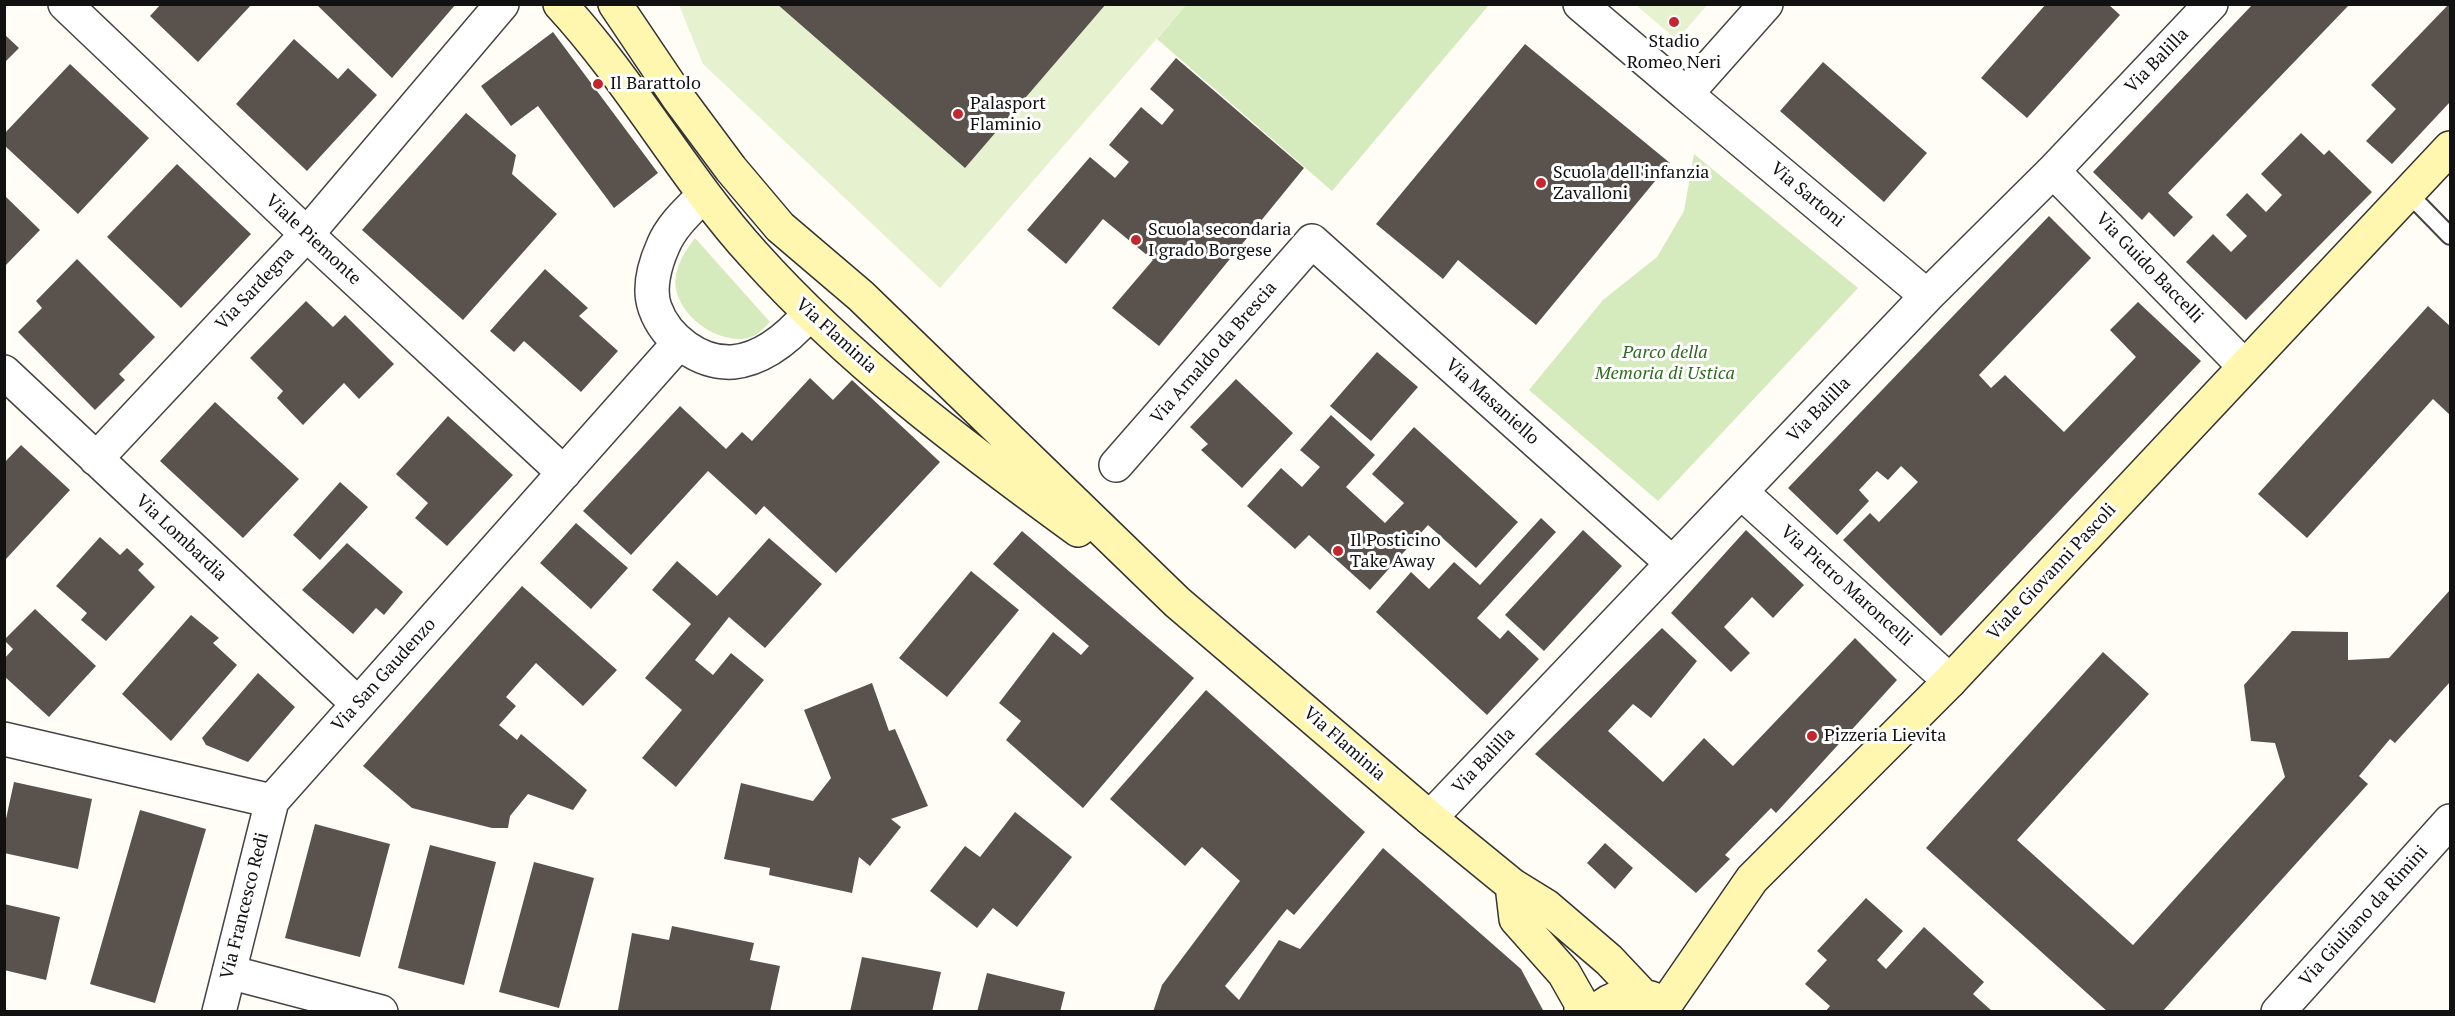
<!DOCTYPE html>
<html>
<head>
<meta charset="utf-8">
<style>
	body { margin:0 }
	#map { position:relative; width:2455px; height:1016px; overflow:hidden; background:#fffdf5; font-family:"PT Serif",serif }
	canvas { display:block }
	.frame { position:absolute; inset:0; border:6px solid #111; pointer-events:none }
</style>
</head>
<body>
<div id="map">
<canvas width="2455" height="1016"></canvas>
<div class="frame"></div>
</div>
<script>
const ctx = document.querySelector('canvas').getContext('2d');
ctx.lineJoin = 'round';
function paint(path, color) {
  ctx.fillStyle = color;
  ctx.fill(path, 'evenodd');
}
function strokePath(path, color, width, dash) {
  ctx.strokeStyle = color;
  ctx.lineWidth = width;
  ctx.lineCap = dash ? 'butt' : 'round';
  ctx.setLineDash(dash || []);
  ctx.stroke(path);
}
function write(font, color, halo, rows, align = 'center') {
  ctx.font = font + ' "PT Serif",serif';
  ctx.lineWidth = 6;
  ctx.setLineDash([]);
  ctx.textBaseline = 'middle';
  ctx.strokeStyle = halo;
  ctx.fillStyle = color;
  for (const [text, x, y, turn = 0] of rows) {
    ctx.save();
    ctx.translate(x, y);
    ctx.rotate((+turn || 0) * Math.PI / 180);
    ctx.textAlign = isNaN(turn) ? turn : align;
    if (halo) ctx.strokeText(text, 0, 0);
    ctx.fillText(text, 0, 0);
    ctx.restore();
  }
}
const green = new Path2D(`
	M1186,5H1489L1332,191L1157,39Z
	M1694,154L1858,288L1658,501L1529,390L1603,300L1657,257L1684,211Z
	M695,238L770,322C764,328 757,336 748,338C719,344 682,319 676,289C673,270 684,252 695,238Z`);
const pitch = new Path2D(`
	M679,5H1186L940,288L703,64Z
	M1636,5H1707L1677,40Z`);
const building = new Path2D(`
	M161,4H252L198,62L150,16Z
	M316,4H456L392,78Z
	M777,4H1106L965,168Z
	M2046,4H2108L2120,15L2027,118L1981,78Z
	M2253,4H2350L2168,193L2193,217L2174,237L2149,212L2142,220L2093,172Z
	M2449,4L2450,102L2392,164L2366,141L2396,109L2371,85Z
	M553,32L658,173L614,208L538,106L511,126L481,86Z
	M4,34L19,48L4,63Z
	M294,39L338,79L348,68L377,95L307,171L236,104Z
	M1525,44L1670,163L1536,325L1458,260L1443,279L1376,224Z
	M1176,58L1304,168L1159,346L1112,308L1153,260L1103,219L1066,264L1027,230L1090,157L1115,178L1129,162L1109,145L1141,107L1162,125L1174,110L1150,89Z
	M1823,62L1927,153L1884,202L1780,111Z
	M70,64L149,138L78,214L4,145V134Z
	M466,113L516,155L512,174L557,214L463,320L362,230Z
	M2301,133L2324,155L2329,150L2372,192L2246,320L2186,262L2213,234L2231,252L2247,236L2226,215L2247,193L2266,212L2282,195L2261,174Z
	M177,164L251,234L181,308L107,237Z
	M4,195L40,230L4,267Z
	M2049,216L2091,258L1979,375L1991,388L2005,375L2064,432L2136,357L2110,330L2138,302L2201,361L1941,636L1843,540L1870,513L1879,522L1918,482L1901,466L1888,480L1877,471L1859,490L1869,501L1837,535L1788,488Z
	M77,259L155,337L119,374L125,380L95,410L18,332L42,308L36,301Z
	M545,269L588,308L579,316L618,351L581,392L524,341L514,352L490,331Z
	M306,301L333,327L345,315L394,364L359,399L344,383L303,425L277,398L283,391L250,358Z
	M2428,306L2450,326V415L2433,399L2307,538L2258,494Z
	M1377,352L1418,387L1371,441L1330,406Z
	M810,378L833,400L852,380L940,462L836,573L764,506L756,515L708,471L631,555L583,511L680,406L726,449L742,432L752,441Z
	M1236,379L1293,433L1242,488L1201,450L1208,444L1190,427Z
	M215,402L299,479L243,538L160,461Z
	M1331,415L1375,455L1346,487L1385,523L1404,503L1372,474L1414,427L1518,522L1476,568L1428,525L1370,590L1309,535L1295,549L1247,506L1281,468L1302,487L1320,467L1300,450Z
	M448,416L513,475L447,546L415,518L428,503L396,474Z
	M21,445L70,490L6,559L4,463Z
	M340,482L368,507L320,560L293,535Z
	M1541,518L1556,532L1477,618L1500,639L1508,630L1539,659L1487,715L1376,612L1411,572L1429,589L1454,562L1480,585Z
	M576,523L628,568L591,609L540,563Z
	M1583,530L1622,566L1544,651L1505,615Z
	M1746,530L1804,585L1773,618L1752,597L1724,627L1750,653L1731,672L1671,613Z
	M1022,531L1194,678L1083,808L1006,740L1021,721L999,703L1053,632L1081,655L1089,646L993,564Z
	M100,537L120,555L127,548L144,564L138,570L155,587L106,641L81,620L87,613L56,586Z
	M769,538L822,584L765,648L729,617L695,660L713,675L731,653L764,680L676,787L642,758L682,710L645,678L691,624L652,590L677,561L717,596Z
	M347,543L403,592L384,615L376,608L353,634L302,590Z
	M971,571L1019,610L947,697L899,658Z
	M522,586L617,670L583,706L536,663L506,697L516,706L499,725L517,740L521,734L587,790L573,810L528,794L510,816L508,828H492L412,808L363,766Z
	M2450,590V682L2395,743L2390,739L2359,776L2368,784L2162,1012H2108L1926,848L2103,652L2149,694L2017,840L2133,945L2285,777L2275,743L2251,741L2244,685L2292,631L2348,632V660L2389,658Z
	M35,609L96,666L49,717L4,676V659L13,649L4,640Z
	M191,615L219,638L213,643L237,665L171,741L122,694Z
	M1662,628L1697,661L1651,718L1633,704L1608,731L1663,782L1704,738L1733,766L1855,638L1897,680L1776,813L1771,808L1725,855L1730,859L1696,893L1535,754Z
	M258,673L295,707L248,762L206,745L202,738Z
	M872,683L889,731L895,729L928,806L891,819L901,827L870,866L859,857L852,893L769,875L770,868L724,859L741,783L813,801L831,778L804,710Z
	M1206,690L1365,832L1294,915L1287,909L1225,986L1239,1000L1279,940L1300,949L1383,848L1521,969L1544,1012H1153L1162,985L1240,881L1202,847L1185,866L1110,799Z
	M14,782L92,799L78,869L4,853V828Z
	M140,810L206,829L155,1003L90,984Z
	M1015,812L1072,857L1017,927L993,908L977,928L930,891L965,846L980,857Z
	M315,824L390,844L360,957L285,938Z
	M1605,843L1633,868L1615,889L1587,863Z
	M430,845L496,862L464,985L398,968Z
	M534,862L594,878L559,1008L499,992Z
	M1866,898L1903,931L1877,960L1886,969L1924,927L1984,982L1973,994L1993,1012H1825L1830,1006L1805,984L1827,960L1817,951Z
	M4,904L60,917L46,980L4,970Z
	M672,926L754,943L750,960L780,966L770,1012L618,1010L632,933L669,940Z
	M862,957L941,972L932,1012H850Z
	M987,973L1065,992L1060,1012H977Z`);
const lane = new Path2D(`
	M2408,193L2450,236`);
const street = new Path2D(`
	M65,4L317,244L564,473
	M1580,4L1686,94L1766,4
	M1686,94L1927,296
	M2053,171L2244,366
	M703,196C689,210 671,226 663,246C655,264 648,289 655,308C666,339 700,364 733,362C764,359 790,336 809,314
	M4,372L358,704
	M96,459L307,234L502,4
	M1116,465L1312,241L1672,563
	M1741,492L1950,681
	M4,739L272,801L679,343
	M1430,818L1927,296L2053,171L2211,4
	M229,972L381,1012
	M219,1012L272,801
	M2278,1012L2450,821`);
const secondary = new Path2D(`
	M560,4C632,82 683,177 754,255C849,361 964,447 1078,530
	M615,4L679,99L731,169L780,227L861,296L1177,602L1430,818L1512,885L1546,906L1609,960L1642,995
	M1512,885L1516,919L1564,973L1581,1003V1012
	M1665,1005L1752,879L1950,681L2450,148
	M1596,1012C1612,995 1635,991 1656,1000`);
const markers = [
	[1674,22,6,"#c4262e"],
	[598,84,6,"#c4262e"],
	[958,114,6,"#c4262e"],
	[1541,183,6,"#c4262e"],
	[1136,240,6,"#c4262e"],
	[1338,551,6,"#c4262e"],
	[1812,736,6,"#c4262e"]
];
const poiNames = [
	["Stadio",1674,42,"center"],
	["Romeo Neri",1674,63,"center"],
	["Il Barattolo",610,84],
	["Palasport",970,104],
	["Flaminio",970,125],
	["Scuola dell'infanzia",1553,173],
	["Zavalloni",1553,194],
	["Scuola secondaria",1148,230],
	["I grado Borgese",1148,251],
	["Il Posticino",1350,541],
	["Take Away",1350,562],
	["Pizzeria Lievita",1824,736]
];
const streetNames = [
	["Via Balilla",2157,61,-46],
	["Via Sartoni",1807,195,40],
	["Viale Piemonte",313,240,43],
	["Via Guido Baccelli",2149,268,46],
	["Via Sardegna",255,289,-47],
	["Via Flaminia",836,336,42],
	["Via Arnaldo da Brescia",1214,353,-49],
	["Via Masaniello",1492,402,42],
	["Via Balilla",1819,410,-46],
	["Via Lombardia",181,538,43],
	["Viale Giovanni Pascoli",2052,572,-47],
	["Via Pietro Maroncelli",1846,586,42],
	["Via San Gaudenzo",384,675,-48],
	["Via Flaminia",1344,744,41],
	["Via Balilla",1484,761,-47],
	["Via Francesco Redi",245,906,-76],
	["Via Giuliano da Rimini",2364,916,-48]
];
const parkNames = [
	["Parco della",1665,353],
	["Memoria di Ustica",1665,374]
];
paint(green, '#d5ebbd');
paint(pitch, '#e6f2cf');
paint(building, '#5a524d');
strokePath(lane, '#444', 20);
strokePath(street, '#444', 36);
strokePath(secondary, '#333', 36);
strokePath(lane, '#fff', 16);
strokePath(street, '#fff', 33);
strokePath(secondary, '#fff6b0', 33);
for (const [x, y, r, color] of markers) {
  const dot = new Path2D();
  dot.arc(x, y, r, 0, 2 * Math.PI);
  ctx.fillStyle = color;
  ctx.fill(dot);
  strokePath(dot, '#fff', 2);
}
write('18px', '#111', '#fff', poiNames, 'left');
write('18px', '#111', '#fff', streetNames);
write('italic 18px', '#2f6b1f', '#fff', parkNames);
</script>
</body>
</html>
